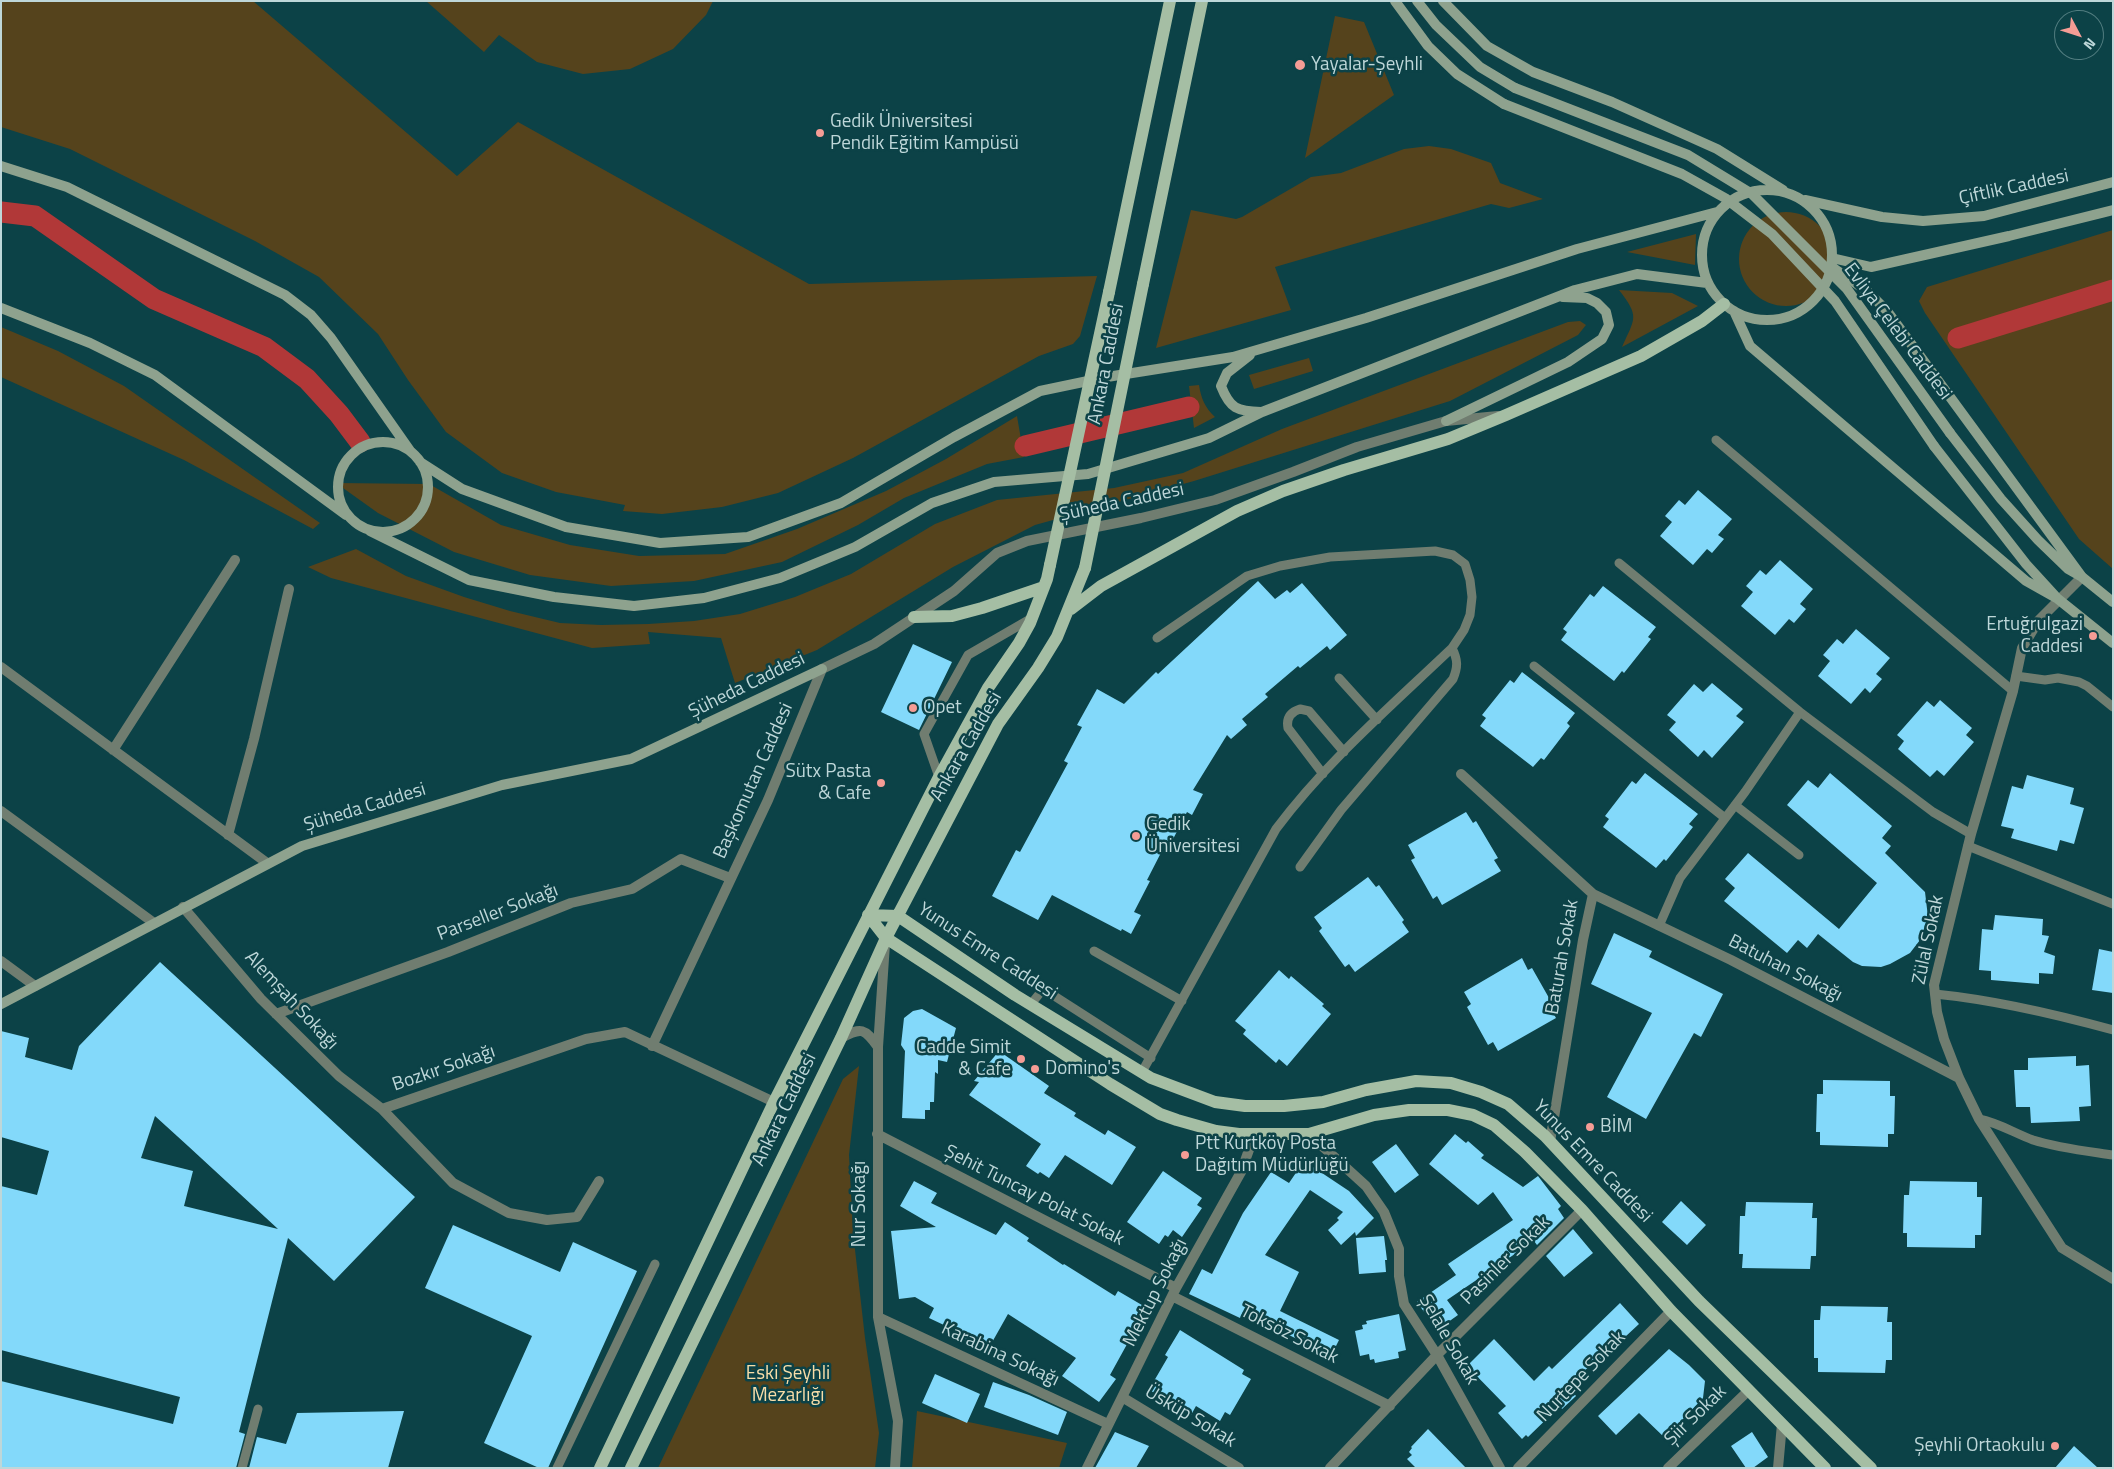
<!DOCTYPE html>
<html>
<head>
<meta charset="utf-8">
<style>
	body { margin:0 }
	#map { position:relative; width:2114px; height:1469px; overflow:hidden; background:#0c4247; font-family:"Titillium Web",sans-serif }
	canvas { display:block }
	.frame { position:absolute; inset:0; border:2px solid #bed7d9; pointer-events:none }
	.north { position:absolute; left:2054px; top:10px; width:50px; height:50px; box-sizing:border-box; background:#0c4247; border:1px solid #537e81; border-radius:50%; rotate:130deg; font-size:14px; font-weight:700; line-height:20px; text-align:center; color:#bed7d9 }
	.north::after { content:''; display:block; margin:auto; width:18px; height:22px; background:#f59c95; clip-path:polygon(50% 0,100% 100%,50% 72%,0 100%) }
</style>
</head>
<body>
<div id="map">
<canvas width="2114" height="1469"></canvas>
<div class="frame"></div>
<div class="north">N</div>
</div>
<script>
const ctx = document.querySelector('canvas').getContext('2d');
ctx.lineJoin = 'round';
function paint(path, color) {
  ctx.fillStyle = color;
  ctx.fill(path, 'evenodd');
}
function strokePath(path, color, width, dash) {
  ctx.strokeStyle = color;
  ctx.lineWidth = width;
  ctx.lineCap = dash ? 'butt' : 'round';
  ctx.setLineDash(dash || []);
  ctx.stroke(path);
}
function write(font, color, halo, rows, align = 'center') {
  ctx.font = font + ' "Titillium Web",sans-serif';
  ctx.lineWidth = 5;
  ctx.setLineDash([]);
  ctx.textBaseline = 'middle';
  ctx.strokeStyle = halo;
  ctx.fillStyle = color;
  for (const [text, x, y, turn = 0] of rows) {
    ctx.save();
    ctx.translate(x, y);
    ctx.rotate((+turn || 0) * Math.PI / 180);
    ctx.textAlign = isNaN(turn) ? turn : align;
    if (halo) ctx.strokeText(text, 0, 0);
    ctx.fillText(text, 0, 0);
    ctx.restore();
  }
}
const green = new Path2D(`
	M1,1H253L457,176L518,122L809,284L1097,276L1080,336L1073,344L1039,356L853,458L778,493L722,507L662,514L623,511L625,505L556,492L502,473L446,432L408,380L378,334L319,277L255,241L70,149L1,127Z
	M426,1H713L706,15L673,49L630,69L583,74L537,62L499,35L484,52Z
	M1335,16L1364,22L1394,95L1305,158Z
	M1429,146L1451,149L1491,163L1500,183L1543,199L1509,208L1491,204L1275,267L1291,310L1156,348L1191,210L1236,219L1242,217L1311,177L1341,173L1404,149Z
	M1739 259a47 47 0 1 1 94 0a47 47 0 1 1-94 0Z
	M2113,230V569L2079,539L1925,313L1919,301L1927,287Z
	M1696,234L1695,265L1627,252Z
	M1619,290L1672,293L1698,306L1622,347C1635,318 1640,317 1619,290Z
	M1580,321L1586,325L1578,335L1450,401L1194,481L1035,525L953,567L817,650L735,683L721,638L648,632L650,644L592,648L331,578L308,567L356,549L406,576L464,597L510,611L560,623L601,625L648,624L694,621L740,614L795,597L851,574L935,524L997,500L1114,488L1183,473L1282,429L1568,322Z
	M1,327L58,351L124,386L320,523L313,529L184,460L1,377Z
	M1309,358L1313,371L1254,389L1249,375Z
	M1199,385C1201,398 1205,408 1215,417L1194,428L1189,386Z
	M1017,416L1024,457L987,464L904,498L858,525L782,562L694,581L611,586L530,575L454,552L378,513L336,483L429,484L501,525L570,545L639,556L725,554L797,529L886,491L946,459Z
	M859,1066L849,1155L853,1232L865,1338L879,1433L875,1468H658L843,1079Z
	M917,1411L1067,1443L1059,1468H912Z`);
const canal = new Path2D(`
	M1,212L35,216L154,299L264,347L307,379L339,414L360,442
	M1958,338L2113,290
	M1025,446L1189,407`);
const building = new Path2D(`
	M1698,490L1732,519L1718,535L1724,539L1712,553L1707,549L1693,565L1660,536L1672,522L1665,516L1679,500L1685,505Z
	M1780,560L1813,589L1800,604L1806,609L1794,623L1789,619L1775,635L1741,606L1753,592L1746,586L1760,570L1766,575Z
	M1258,581L1275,599L1287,590L1290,593L1302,583L1347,635L1330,650L1327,646L1300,668L1298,666L1265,694L1268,697L1242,719L1247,725L1231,739L1227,735L1193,790L1203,794L1192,815L1187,812L1171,843L1167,841L1147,880L1150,881L1134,912L1141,915L1131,934L1122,929L1121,931L1052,895L1038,920L992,896L1016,850L1020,852L1068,763L1064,761L1082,727L1077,725L1097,689L1124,704L1156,672L1158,674Z
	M1603,586L1656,627L1648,637L1651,639L1624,673L1622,671L1614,681L1561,640L1567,632L1563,629L1590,594L1594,597Z
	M1856,629L1890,658L1876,674L1882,679L1870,693L1865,688L1851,704L1818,676L1830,661L1823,655L1837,639L1843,644Z
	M913,644L952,662L919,730L881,712Z
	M1522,672L1575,713L1567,723L1570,726L1544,760L1541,758L1533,767L1480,726L1486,718L1482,715L1510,680L1514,683Z
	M1712,683L1743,709L1736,716L1744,722L1712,758L1704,750L1698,757L1669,730L1676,722L1667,715L1694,684L1703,692Z
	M1940,700L1972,728L1966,735L1974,742L1944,776L1937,770L1930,777L1898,749L1904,741L1897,735L1927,701L1934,707Z
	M1645,773L1698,814L1689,824L1693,827L1666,861L1664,859L1656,868L1603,827L1609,819L1605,816L1632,781L1636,784Z
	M1830,773L1892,826L1882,838L1891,846L1885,853L1925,892L1928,917L1920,940L1910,953L1890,964L1881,967L1862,966L1853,962L1818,934L1807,948L1798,940L1787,953L1724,901L1735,888L1725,879L1748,853L1839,929L1877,883L1787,805L1808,780L1818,788Z
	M2027,775L2074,788L2070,804L2084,808L2074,844L2060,840L2057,851L2011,838L2014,829L2001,826L2012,786L2023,789Z
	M1466,812L1473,823L1476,821L1498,858L1494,860L1501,871L1442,905L1437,896L1433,899L1411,860L1415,858L1408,845Z
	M1368,877L1376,887L1379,885L1404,920L1402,922L1409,932L1355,972L1349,964L1345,967L1319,931L1322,928L1314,917Z
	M1995,915L2043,919L2042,935L2049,936L2044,952L2055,956L2053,974L2039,973V984L1991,980V971L1979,970L1982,929L1993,930Z
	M1614,933L1652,951L1649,957L1723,994L1701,1037L1694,1033L1646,1119L1607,1097L1652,1013L1591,984Z
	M2099,949L2113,952V993L2092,990Z
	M1522,958L1528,970L1532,968L1553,1005L1550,1007L1556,1018L1498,1051L1493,1042L1488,1045L1467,1007L1471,1004L1464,992Z
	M160,962L415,1197L334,1281L288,1238L239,1432L245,1434L236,1468H1V1381L173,1424L180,1397L1,1350V1186L37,1195L49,1151L1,1137V1031L29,1038L25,1057L72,1070L79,1046ZM155,1116L188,1146L278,1229L184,1206L193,1171L141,1158Z
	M1279,970L1289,979L1291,976L1324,1004L1322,1006L1331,1014L1287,1066L1279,1059L1276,1063L1243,1034L1246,1030L1235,1021Z
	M922,1009L956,1028L947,1062L938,1060V1074L935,1072L934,1102H930V1110H925V1119L902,1118L905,1051L901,1045L904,1018L913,1011Z
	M999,1051L1049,1086L1044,1093L1076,1113L1074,1116L1105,1135L1108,1130L1136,1147L1112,1185L1065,1155L1049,1178L1040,1172L1038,1174L1026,1166L1041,1144L969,1095L979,1082L974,1081Z
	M2076,1056V1066L2089,1065L2091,1106L2079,1107L2080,1121L2031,1123L2030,1107H2016L2014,1070H2028V1058Z
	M1823,1080L1890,1081V1096H1895L1894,1134H1888V1147L1820,1145V1132H1816L1817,1094H1823Z
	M1455,1134L1466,1143L1468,1141L1484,1155L1481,1158L1523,1187L1538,1176L1561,1206L1558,1209L1564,1218L1537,1245L1534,1241L1447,1300L1458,1315L1437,1330L1417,1302L1456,1275L1448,1264L1513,1220L1493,1192L1478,1205L1429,1164Z
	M1396,1144L1419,1175L1395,1193L1372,1162Z
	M1304,1161L1349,1191L1374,1218L1356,1236L1355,1232L1341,1245L1328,1230L1339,1220L1337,1218L1343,1212L1310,1190L1265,1255L1299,1272L1280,1311L1339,1340L1331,1356L1243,1312L1240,1318L1189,1294L1202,1269L1212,1274L1243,1213L1271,1172L1289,1183Z
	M1163,1171L1202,1198L1197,1205L1202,1208L1182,1237L1173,1230L1168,1237L1165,1235L1159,1244L1127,1222Z
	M914,1181L937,1193L931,1203L996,1235L1005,1222L1029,1238L1027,1241L1063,1265L1064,1264L1115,1296L1118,1291L1147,1308L1110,1375L1116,1379L1099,1402L1062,1376L1076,1358L1008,1314L986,1353L960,1339L963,1334L929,1318L934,1308L915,1297L899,1299L891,1231L936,1227L900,1206Z
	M1910,1181L1977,1182V1197H1982L1981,1235H1975V1248L1907,1247V1233H1903L1904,1195H1909Z
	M1681,1201L1706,1225L1687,1245L1662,1222Z
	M1746,1202L1813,1203L1812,1218H1817L1816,1256H1811L1810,1269L1742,1268L1743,1254H1739L1740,1216H1745Z
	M453,1225L560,1272L573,1242L637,1271L548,1468H539L484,1443L532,1336L425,1288Z
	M1573,1229L1593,1253L1564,1277L1546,1256Z
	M1384,1236L1387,1260H1385L1386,1272L1359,1274L1356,1238Z
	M1620,1303L1639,1324L1597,1363L1595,1361L1568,1386L1576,1396L1562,1409L1560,1406L1528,1437L1526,1435L1522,1439L1498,1413L1506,1406L1467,1366L1494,1339L1534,1381L1549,1366L1552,1369Z
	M1821,1306L1888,1307L1887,1322H1892V1360H1886L1885,1373L1818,1372V1358H1814V1320H1820Z
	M1399,1314L1406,1350L1398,1352L1399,1358L1375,1363L1374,1359L1370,1360L1369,1354L1360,1356L1355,1331L1363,1329L1362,1325L1367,1324L1366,1321Z
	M1180,1330L1244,1370L1242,1374L1251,1379L1230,1415L1225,1412L1220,1421L1196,1406L1191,1415L1151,1391L1157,1382L1154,1381L1168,1357L1165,1355Z
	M1669,1349L1689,1365L1705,1381L1703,1398L1665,1438L1639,1413L1616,1435L1598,1416Z
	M935,1374L980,1394L967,1423L922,1403Z
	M993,1382L1029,1395L1067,1412L1058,1435L984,1407Z
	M404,1411L388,1468H249L257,1437L286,1444L297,1413Z
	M1428,1429L1466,1468H1416L1407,1459L1412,1455L1409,1452L1412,1448L1411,1447Z
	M1115,1432L1149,1446L1136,1468H1095Z
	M1752,1432L1768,1457L1753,1468H1746L1731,1446Z
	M2074,1446L2098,1468H2055Z`);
const lane = new Path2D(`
	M1716,440L2013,691
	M1619,563L1800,712L1933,812L1971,834
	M1534,666L1725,818
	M2016,676L2045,680L2058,678L2079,682L2087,686L2113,707
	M1339,678L1377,720
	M1323,774L1288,728C1286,718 1291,712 1300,709L1309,711L1344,752
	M939,777L924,734L968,655L1032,618
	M1735,805L1799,855
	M1968,846L2113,904
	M1300,867L1341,810L1453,679C1458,667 1458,660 1452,648
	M1659,926L1680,878L1745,792L1800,712
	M1094,951L1182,1001
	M1935,994C1995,1000 2055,1014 2113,1030
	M1031,1004L1040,993L1045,990L1151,1058
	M1142,1072L1276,829C1326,762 1391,706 1452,648L1464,630L1470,615L1472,597L1470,580L1465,564L1453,555L1435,551L1330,557L1280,566L1247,576L1157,638
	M1979,1119C1999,1123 2014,1133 2033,1140C2058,1148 2086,1151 2113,1155
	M242,1468L258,1409
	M557,1468L655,1264`);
const street = new Path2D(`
	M2082,577L2039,620L2022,648L2013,691L1971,834L1934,985L1937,1012L1944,1039L1959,1078L1979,1119L2062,1248L2113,1279
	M1,667L267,863
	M113,750L235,560
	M1461,774L1593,894L1583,940L1550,1142
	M1,811L154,923
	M228,835L254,739L289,589
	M1593,894L1731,960L1959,1078
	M183,907L261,999L339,1076L382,1109
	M885,944L878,1047V1317L898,1421L895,1468
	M1,961L35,986
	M276,1014L448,952L571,903L632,889L681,859L730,878
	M841,1038C862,1027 864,1028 878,1047
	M652,1046L768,800L822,669L874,644L954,591L997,553L1027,541L1141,518L1215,500L1293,472L1357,447L1446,421L1498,416
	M877,1134L1176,1288
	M1309,1134L1366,1186L1384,1212L1399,1249V1276L1404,1304L1437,1355L1500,1468
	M599,1181L577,1217L547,1220L509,1213L453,1183L382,1109L586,1039L625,1032L774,1102
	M1172,1296L1390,1406
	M878,1317L1108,1424
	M1122,1397L1239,1468
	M1087,1468L1176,1288L1241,1172L1250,1147L1253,1134
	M1330,1468L1437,1355L1582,1210
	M1518,1468L1671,1311
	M1668,1468L1748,1391
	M1778,1468L1782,1424`);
const secondary = new Path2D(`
	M1395,1L1428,46L1457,74L1504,104
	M1417,1L1436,25L1480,67L1515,88
	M1443,1L1487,46L1533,72L1612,102L1717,149L1783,190
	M1,166L67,187L285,295L311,315L331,338L411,452
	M1702 255a65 65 0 1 1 130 0a65 65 0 1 1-130 0Z
	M1805,200L1882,217L1923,221L1984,216L2113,182
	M1832,258L1871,267L2009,236L2113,210
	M1832,267L1868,292L1887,311L2082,577
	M1,308L90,343L155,375L346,515
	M1734,311L1750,346L2026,581L2058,599
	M1250,355L1227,373L1221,386C1230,409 1237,411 1261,412
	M1446,421L1568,362L1602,339L1609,325L1606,312L1597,303L1587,298L1563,297
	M1950,433L2001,499L2038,540L2068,569L2082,577L2113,602
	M338 487a45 45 0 1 1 90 0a45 45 0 1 1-90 0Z
	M1934,446L2026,564L2058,599L2113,643
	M420,462L462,489L566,527L660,543L748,537L841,503L954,437L1040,391L1107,377L1233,357L1366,318L1577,249L1717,212
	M370,531L469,580L554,597L634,606L704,598L780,578L855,547L932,503L994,482L1088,474L1209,438L1262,412L1575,290L1637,274L1707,283
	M1,1004L302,846L502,785L631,759L822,669`);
const primary = new Path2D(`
	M1143,284L1202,1
	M1109,292L1170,1
	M1071,609L1101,586L1237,511L1283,491L1344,470L1448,439L1506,415L1641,356L1702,321L1724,304
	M914,617L952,616L982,608L1044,587
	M868,915L898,916L1015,995L1151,1078L1215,1102L1245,1106H1284L1323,1102L1366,1090L1416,1081L1451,1083L1481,1092L1508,1104L1545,1136L1699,1301L1871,1468
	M868,915L886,938L1110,1084L1160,1114L1177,1120L1216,1131L1239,1134H1309L1374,1115L1409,1110H1448L1473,1115L1494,1125L1525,1152L1582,1210L1671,1311L1825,1468
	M600,1468L774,1102L939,777L988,688L1019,643L1030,623L1047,579L1050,565
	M631,1468L841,1038L886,938L998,724L1038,668L1057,637L1085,568`);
const secondaryBridge = new Path2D(`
	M1515,88L1688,155L1752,194L1847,289L1950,433
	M1504,104L1682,174L1725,198L1772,234L1835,301L1934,446`);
const primaryBridge = new Path2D(`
	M1050,565L1109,292
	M1085,568L1143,284`);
const markers = [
	[1300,65,6,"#f59c95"],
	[820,133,5,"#f59c95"],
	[2093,636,5,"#f59c95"],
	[913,708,5,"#f59c95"],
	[881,783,5,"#f59c95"],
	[1136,836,5,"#f59c95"],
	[1021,1059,5,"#f59c95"],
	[1035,1069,5,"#f59c95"],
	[1590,1127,5,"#f59c95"],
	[1185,1155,5,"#f59c95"],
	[2055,1446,5,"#f59c95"]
];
const poiNames = [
	["Yayalar-Şeyhli",1311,65],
	["Gedik Üniversitesi",830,122],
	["Pendik Eğitim Kampüsü",830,144],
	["Ertuğrulgazi",2083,625,"right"],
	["Caddesi",2083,647,"right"],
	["Opet",923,708],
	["Sütx Pasta",871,772,"right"],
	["& Cafe",871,794,"right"],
	["Gedik",1146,825],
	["Üniversitesi",1146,847],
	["Cadde Simit",1011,1048,"right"],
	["& Cafe",1011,1070,"right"],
	["Domino's",1045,1069],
	["BİM",1600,1127],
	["Ptt Kurtköy Posta",1195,1144],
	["Dağıtım Müdürlüğü",1195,1166],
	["Şeyhli Ortaokulu",2045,1446,"right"]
];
const streetNames = [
	["Çiftlik Caddesi",2014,188,-12],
	["Evliya Çelebi Caddesi",1897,332,53],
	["Ankara Caddesi",1107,364,-79],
	["Şüheda Caddesi",1122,503,-12],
	["Şüheda Caddesi",747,686,-26],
	["Ankara Caddesi",967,747,-60],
	["Başkomutan Caddesi",754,781,-66],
	["Şüheda Caddesi",365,808,-17],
	["Parseller Sokağı",498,913,-21],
	["Zülal Sokak",1929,940,-78],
	["Yunus Emre Caddesi",987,952,33],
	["Baturah Sokak",1563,957,-80],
	["Batuhan Sokağı",1785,969,27],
	["Alemşah Sokağı",291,1001,47],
	["Bozkır Sokağı",444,1069,-19],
	["Ankara Caddesi",785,1110,-64],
	["Yunus Emre Caddesi",1592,1162,46],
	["Şehit Tuncay Polat Sokak",1034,1196,27],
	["Nur Sokağı",860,1204,-90],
	["Pasinler Sokak",1506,1261,-45],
	["Mektup Sokağı",1156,1293,-63],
	["Toksöz Sokak",1289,1335,27],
	["Şelale Sokak",1448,1340,60],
	["Karabina Sokağı",1000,1355,25],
	["Nurtepe Sokak",1582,1377,-46],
	["Şiir Sokak",1696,1416,-44],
	["Üsküp Sokak",1190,1417,31]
];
const parkNames = [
	["Eski Şeyhli",788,1374],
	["Mezarlığı",788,1396]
];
paint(green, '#55431c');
strokePath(canal, '#b13838', 21);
paint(building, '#83d9fa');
strokePath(lane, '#707d70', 9);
strokePath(street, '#707d70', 10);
strokePath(secondary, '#8ea28e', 10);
strokePath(primary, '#a5bea4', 12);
strokePath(secondaryBridge, '#8ea28e', 10);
strokePath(primaryBridge, '#a5bea4', 12);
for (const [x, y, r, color] of markers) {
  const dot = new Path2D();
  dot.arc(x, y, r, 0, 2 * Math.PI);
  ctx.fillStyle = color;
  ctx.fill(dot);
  strokePath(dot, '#0c4247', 2);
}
write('19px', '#bed7d9', '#0c4247', poiNames, 'left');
write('19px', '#bed7d9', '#0c4247', streetNames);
write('19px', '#f8dda8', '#0c4247', parkNames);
</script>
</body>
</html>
